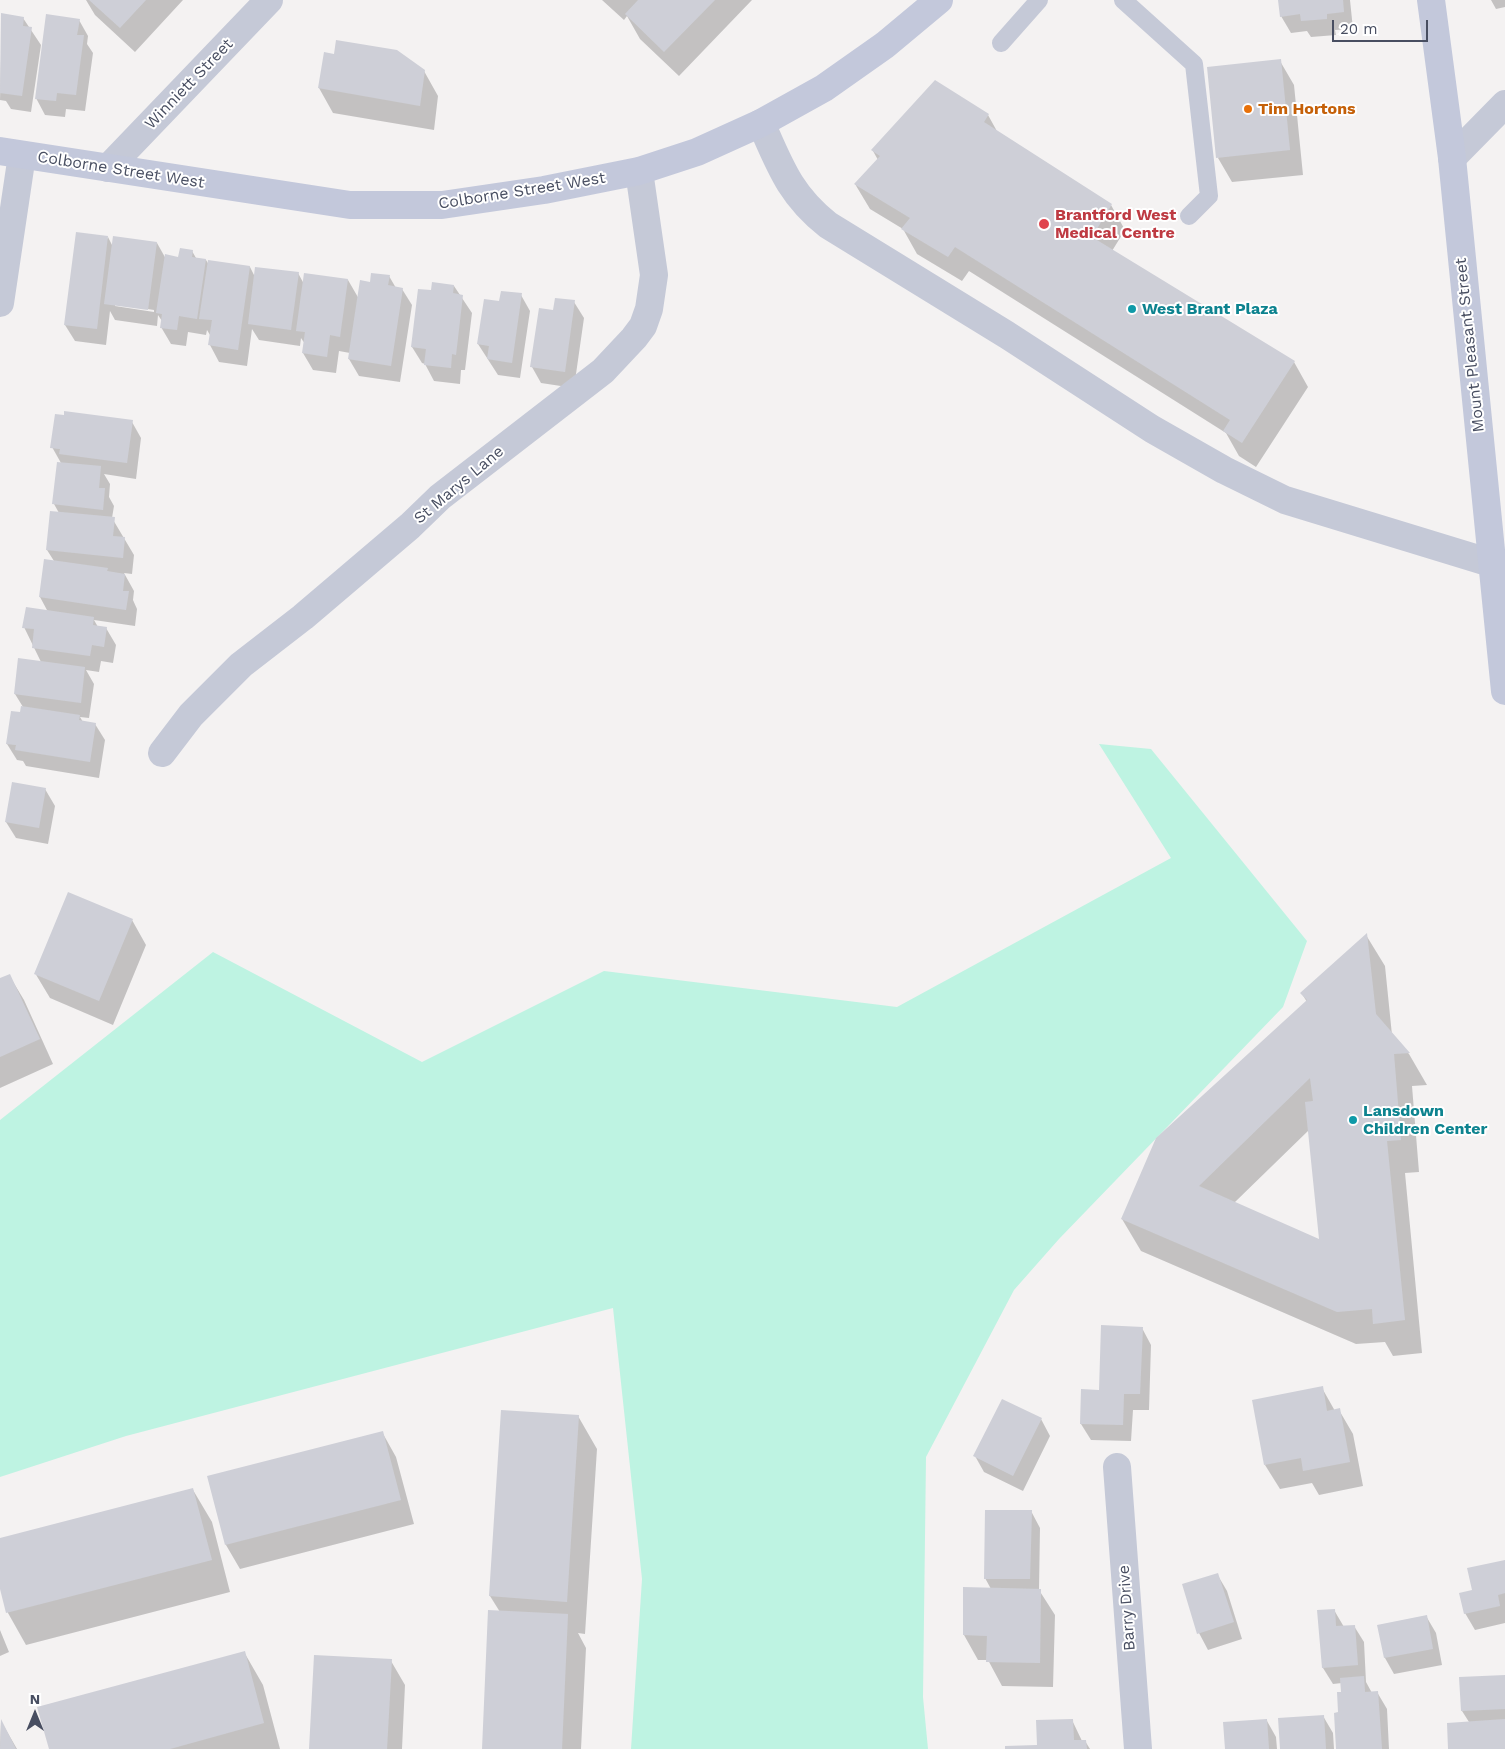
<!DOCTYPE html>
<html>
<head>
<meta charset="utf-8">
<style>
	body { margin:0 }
	#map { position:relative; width:1505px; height:1749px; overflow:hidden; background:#f4f2f2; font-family:"Work Sans",sans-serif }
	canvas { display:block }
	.north { position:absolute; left:10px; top:1689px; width:50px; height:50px; -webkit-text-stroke:4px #fff; paint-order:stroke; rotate:0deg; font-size:14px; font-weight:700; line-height:20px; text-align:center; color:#484e61 }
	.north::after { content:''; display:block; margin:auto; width:18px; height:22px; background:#484e61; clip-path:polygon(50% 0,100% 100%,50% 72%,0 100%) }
	.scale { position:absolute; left:1332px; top:20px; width:96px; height:22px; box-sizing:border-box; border:2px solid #484e61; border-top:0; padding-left:6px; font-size:15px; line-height:18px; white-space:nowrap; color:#484e61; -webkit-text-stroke:4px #fff; paint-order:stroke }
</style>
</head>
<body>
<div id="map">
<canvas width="1505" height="1749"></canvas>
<div class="north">N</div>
<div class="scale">20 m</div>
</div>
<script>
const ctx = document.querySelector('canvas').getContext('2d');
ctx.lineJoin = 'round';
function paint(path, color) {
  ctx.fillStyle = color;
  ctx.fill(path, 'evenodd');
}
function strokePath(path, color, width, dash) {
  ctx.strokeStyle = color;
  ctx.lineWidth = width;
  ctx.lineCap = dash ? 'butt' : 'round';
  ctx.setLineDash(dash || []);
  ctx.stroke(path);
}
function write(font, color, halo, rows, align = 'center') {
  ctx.font = font + ' "Work Sans",sans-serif';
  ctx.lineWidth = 4;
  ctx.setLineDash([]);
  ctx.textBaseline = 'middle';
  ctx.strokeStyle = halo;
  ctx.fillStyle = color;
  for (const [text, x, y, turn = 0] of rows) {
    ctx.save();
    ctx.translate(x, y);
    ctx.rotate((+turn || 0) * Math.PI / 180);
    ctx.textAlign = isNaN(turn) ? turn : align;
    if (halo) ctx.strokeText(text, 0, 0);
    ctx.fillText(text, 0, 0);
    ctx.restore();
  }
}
const green = new Path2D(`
	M1099,744L1151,749L1307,941L1283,1007L1059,1239L1014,1290L926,1457L923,1697L928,1749H631L642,1579L613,1308L126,1436L0,1477V1120L213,952L422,1062L604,971L897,1007L1171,858Z`);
const shadow = new Path2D(`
	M86,0H183L135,52L95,15Z
	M602,0H752L679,76L640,39L627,16L624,20Z
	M1279,0H1350L1353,29L1335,30L1336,35L1311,37L1307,31L1291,33L1281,16Z
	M1491,0H1505V7L1496,9Z
	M2,15L23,18L41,45L31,112L11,109L6,101L0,100Z
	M79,20L88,36L87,44L93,53L85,111L66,109L65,117L45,115L36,98Z
	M335,55L424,71L438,96L434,130L333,113L319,88Z
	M1280,61L1294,85L1303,175L1232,182L1218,158Z
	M988,115L998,133L1111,205L1125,230L1112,251L1294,362L1308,387L1256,467L1239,456L1226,433L969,271L962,281L917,254L903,229L870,209L855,184L878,160L873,151Z
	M108,237L113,247L157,243L166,259L179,258L192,251L196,258L206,260L209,265L250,267L255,277L298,273L304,284L348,280L359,299L371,283L389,276L396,288L402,289L412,305L400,382L359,376L349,359L350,353L339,351L336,373L313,370L303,353L305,344L301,338L300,346L259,340L252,329L247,366L219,362L210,345V335L207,330L206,335L188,332L186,346L171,344L161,327L162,321L158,315L157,326L115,320L110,311L106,345L75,341L65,325ZM115,304L154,310V312L115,306Z
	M454,286L472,313L465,370H461L460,384L434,381L425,364L422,363L412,347L432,292Z
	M521,295L530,311L520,378L498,375L478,344L500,302Z
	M574,302L584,318L574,388L541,383L532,367L554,311Z
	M132,422L141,438L136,479L104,474L110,484L109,497L114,506L112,518L134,555L132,574L124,573L134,591L133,600L137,609L135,626L94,620L98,627L106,628L116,645L113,663L101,661L99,672L86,670L94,684L89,718L80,717L83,722L95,724L105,740L99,778L26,766L23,761L17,760L7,744L23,707L15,694L41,662L24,627L48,612L40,597L54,561L47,550L51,512L59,513L54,504L61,463L52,447Z
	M45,789L55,806L48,844L16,838L6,822Z
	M132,920L146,945L113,1025L50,998L35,973Z
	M1366,935L1385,966L1392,1035L1409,1054L1427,1085L1412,1086L1419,1172L1405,1173L1422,1353L1393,1356L1385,1342L1356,1344L1141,1251L1122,1219L1307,1002L1302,994ZM1309,1130L1321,1241L1234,1203Z
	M9,975L24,1000L53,1064L0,1088V979Z
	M1142,1328L1151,1345L1149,1410H1133L1131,1441L1091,1440L1081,1424Z
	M1322,1388L1335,1411L1339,1410L1353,1434L1363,1486L1319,1495L1312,1483L1280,1489L1265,1465Z
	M578,1416L597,1449L585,1634L578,1633L586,1648L581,1749H483L500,1612L490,1596Z
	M1041,1419L1050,1436L1023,1491L984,1472L975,1456Z
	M382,1432L396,1457L414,1524L240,1569L226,1545L209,1477Z
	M193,1490L212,1522L230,1592L26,1645L8,1613L0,1584V1540Z
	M1031,1511L1040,1528L1039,1590L1055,1615L1053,1687L1002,1686L988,1660H978L964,1635L991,1589L985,1578Z
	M1505,1561V1623L1475,1630L1465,1613L1473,1591Z
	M1217,1574L1227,1591L1242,1639L1208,1650L1199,1633Z
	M1334,1610L1344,1627L1354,1626L1364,1642L1366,1682L1372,1693L1377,1692L1387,1709L1389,1749H1338L1342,1683L1333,1684L1323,1668Z
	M1426,1616L1436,1633L1442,1665L1394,1674L1385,1658L1379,1626Z
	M0,1630L9,1652L0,1656Z
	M244,1652L263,1685L280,1749H50Z
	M391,1661L405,1685L402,1749H310Z
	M1505,1676V1749H1450L1469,1722L1462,1711L1460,1678Z
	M1323,1716L1333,1733L1334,1749H1281Z
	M1072,1720L1082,1741H1085L1090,1749H1007L1038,1746Z
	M1,1721L17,1749H0Z
	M1267,1721L1276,1737L1277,1749H1226Z`);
const building = new Path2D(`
	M89,0H146L120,28Z
	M638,0H715L664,52L625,14Z
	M1278,0H1343L1344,12L1327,14V19L1301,21L1300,14L1280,17Z
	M1,13L24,17L23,26L32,27L22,96L0,93Z
	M46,14L80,19L77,35H84L76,95L57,93L56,101L35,99Z
	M336,40L397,50L425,70L420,106L318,88L324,52L334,54Z
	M1281,59L1290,150L1216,158L1207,67Z
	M935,80L989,114L984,122L1112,204L1092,237L1295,361L1242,443L1223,431L1230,420L955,247L948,257L901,229L910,218L854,184L880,156L871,150Z
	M76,232L108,236L97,329L64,325Z
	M113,236L157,242L148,310L104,304Z
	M180,248L193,250L192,257L206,259L197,319L179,316L177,330L160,328L162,314L156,313L165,254L178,257Z
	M208,260L250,266L238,350L208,345L212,320L199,319Z
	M255,267L299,272L291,330L248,324Z
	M304,273L348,279L340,337L330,335L327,357L302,353L305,332L296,331Z
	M371,273L390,275L388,285L403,288L391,366L348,359L360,280L370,282Z
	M432,282L454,285L453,293L463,295L456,355L452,354L451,368L424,365L426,349L411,347L418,289L431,290Z
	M501,291L522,293L512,363L487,359L489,346L477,344L484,299L499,301Z
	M555,298L575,300L565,372L530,367L539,308L553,310Z
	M64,411L133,420L127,463L59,454L60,449L50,448L55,414L64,415Z
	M57,462L101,466L99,488H105L103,510L52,504Z
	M50,511L115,517L113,536L125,537L123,558L46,550Z
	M44,559L108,568L107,571L125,574L123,591H129L126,610L39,597Z
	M26,607L94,617L93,625L107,627L104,647L92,645L90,656L32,648L34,629L22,628Z
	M18,658L85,667L81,703L14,694Z
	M21,706L80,715L79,720L96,723L90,762L15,750L16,745L6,744L11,711L20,712Z
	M12,782L46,788L39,828L5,822Z
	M68,892L133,919L99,1001L34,974Z
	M1367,933L1376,1014L1410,1053L1394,1054L1401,1140L1387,1141L1405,1320L1373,1324L1372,1309L1337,1312L1121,1219L1156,1138L1307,1000L1300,993ZM1310,1078L1313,1101L1305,1102L1319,1239L1199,1186Z
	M10,974L40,1039L0,1057V978Z
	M1101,1325L1143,1327L1140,1394H1124L1123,1425L1080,1424L1081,1389L1099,1390Z
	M1323,1386L1327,1411L1340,1408L1350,1462L1303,1471L1301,1458L1264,1465L1252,1400Z
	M1002,1399L1042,1418L1013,1476L973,1456Z
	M501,1410L579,1415L567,1602L489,1596Z
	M383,1431L401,1500L225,1545L207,1476Z
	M193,1488L212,1560L6,1613L0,1589V1538Z
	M985,1510H1032L1030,1579H984Z
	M1505,1560V1593L1498,1595L1500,1606L1464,1614L1459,1593L1472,1590L1467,1568Z
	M1218,1573L1234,1622L1197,1634L1182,1584Z
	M963,1587L1041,1589L1040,1663L986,1662L987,1636L963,1635Z
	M1335,1609L1336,1626L1355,1625L1358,1665L1322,1668L1317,1610Z
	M488,1610L568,1614L562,1749H482Z
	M1427,1615L1433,1649L1384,1658L1377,1625Z
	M245,1651L264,1723L170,1749H49L37,1707Z
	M314,1655L392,1659L387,1749H309Z
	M1505,1675V1709L1461,1711L1459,1677Z
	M1364,1676L1365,1692L1378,1691L1382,1749H1336L1334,1713L1338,1712L1337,1692H1341L1340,1678Z
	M1324,1715L1326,1749H1280L1278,1718Z
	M1,1719L16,1749H0Z
	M1073,1719L1074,1740H1086L1087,1749H1005V1746L1037,1745L1036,1720Z
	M1267,1719L1269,1749H1225L1223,1722Z
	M1505,1719V1749H1448L1447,1723Z`);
const lane = new Path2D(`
	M1123,0L1194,64L1209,196L1189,216
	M1001,43L1039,0`);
const street = new Path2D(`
	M761,123C780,166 790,195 828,225L1007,335L1152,429L1224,470L1285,500L1491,563
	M1452,158L1505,104
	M108,168L269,0
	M0,303L22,155
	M162,753L191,715L241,665L303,617L410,526L440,497L603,371L634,338L643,326L649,309L654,275L639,171
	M1117,1467L1138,1749`);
const secondary = new Path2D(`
	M1431,0L1452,158L1505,691
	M0,151L350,205H442L544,190L639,171L697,152L761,123L824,88L885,45L939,0`);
const markers = [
	[1248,109,5,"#e8710a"],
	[1044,224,6,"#e0444e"],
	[1132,309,5,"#0f9aa8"],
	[1353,1120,5,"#0f9aa8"]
];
const streetNames = [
	["Winniett Street",189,84,-46],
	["Colborne Street West",121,170,9],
	["Colborne Street West",522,191,-9],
	["Mount Pleasant Street",1470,345,-96],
	["St Marys Lane",459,485,-40],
	["Barry Drive",1127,1608,-94]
];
const foodNames = [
	["Tim Hortons",1258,109]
];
const healthNames = [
	["Brantford West",1055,215],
	["Medical Centre",1055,233]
];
const cultureNames = [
	["West Brant Plaza",1142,309],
	["Lansdown",1363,1111],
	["Children Center",1363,1129]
];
paint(green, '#bef3e2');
paint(shadow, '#0003');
paint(building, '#cecfd7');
strokePath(lane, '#c5c9d7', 18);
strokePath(street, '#c5c9d7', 28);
strokePath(secondary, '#c3c8db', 28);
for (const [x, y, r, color] of markers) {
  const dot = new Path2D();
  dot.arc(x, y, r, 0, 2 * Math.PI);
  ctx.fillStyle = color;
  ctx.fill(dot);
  strokePath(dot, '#fff', 2);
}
write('16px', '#484e61', '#fff', streetNames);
write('bold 16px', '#c56008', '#fff', foodNames, 'left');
write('bold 16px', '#be3a42', '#fff', healthNames, 'left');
write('bold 16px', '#0d838f', '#fff', cultureNames, 'left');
</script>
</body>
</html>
